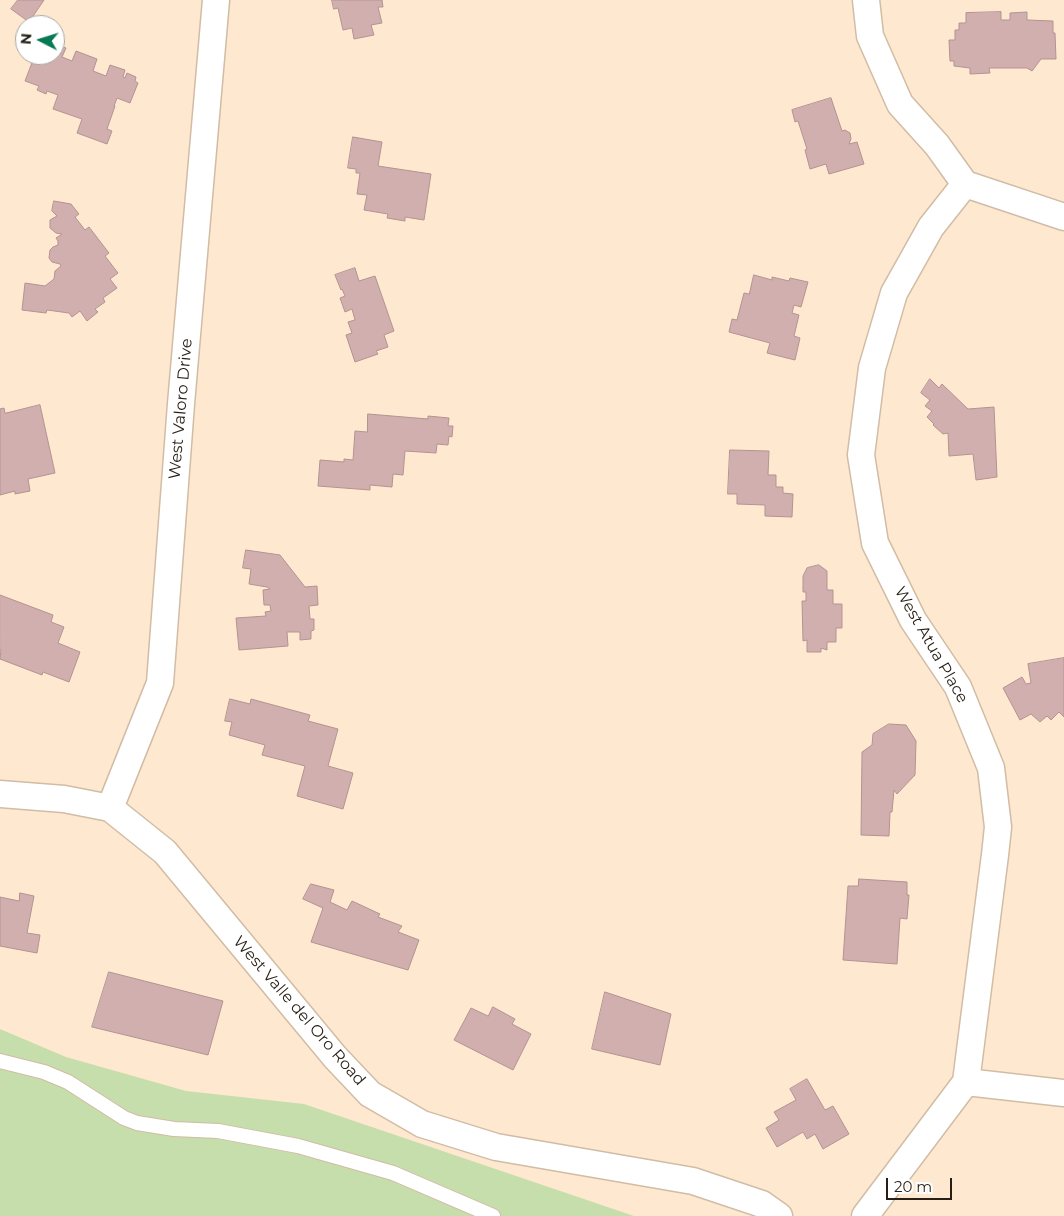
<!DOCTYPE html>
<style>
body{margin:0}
#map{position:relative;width:1064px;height:1216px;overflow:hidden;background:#fee8d0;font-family:Montserrat,sans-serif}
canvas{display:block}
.north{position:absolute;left:15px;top:15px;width:50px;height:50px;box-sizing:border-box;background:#fff;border:1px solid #a9a5a2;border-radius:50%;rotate:275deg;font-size:14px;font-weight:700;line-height:20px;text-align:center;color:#271f16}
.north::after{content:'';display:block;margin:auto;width:18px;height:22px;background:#077954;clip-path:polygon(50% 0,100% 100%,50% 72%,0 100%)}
.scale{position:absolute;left:886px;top:1178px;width:66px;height:22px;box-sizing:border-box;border:2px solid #271f16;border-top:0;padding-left:6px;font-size:15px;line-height:18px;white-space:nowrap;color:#271f16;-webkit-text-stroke:4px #fff;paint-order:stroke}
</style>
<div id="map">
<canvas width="1064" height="1216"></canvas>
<div class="north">N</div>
<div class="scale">20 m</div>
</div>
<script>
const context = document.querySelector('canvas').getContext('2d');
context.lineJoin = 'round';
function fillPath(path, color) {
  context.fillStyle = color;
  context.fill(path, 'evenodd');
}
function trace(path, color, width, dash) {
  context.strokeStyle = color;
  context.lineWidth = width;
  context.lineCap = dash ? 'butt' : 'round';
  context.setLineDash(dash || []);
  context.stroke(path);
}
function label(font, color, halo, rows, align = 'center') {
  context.font = font + ' Montserrat,sans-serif';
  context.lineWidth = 5;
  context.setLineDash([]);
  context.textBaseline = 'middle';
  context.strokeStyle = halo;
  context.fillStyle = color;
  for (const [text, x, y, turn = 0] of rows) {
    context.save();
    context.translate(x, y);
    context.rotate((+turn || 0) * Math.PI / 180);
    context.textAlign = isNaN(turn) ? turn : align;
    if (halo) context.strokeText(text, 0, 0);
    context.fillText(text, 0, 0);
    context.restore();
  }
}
fillPath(new Path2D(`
 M0,1029l66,28 120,34 118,13 330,112h-634z`), '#c6deab');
const building = new Path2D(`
 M18,0h26l-15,22 -18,-13z
 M332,0h50l1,7h-5l4,16 -11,2 3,10 -20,4 -2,-11 -9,2 -5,-22 -4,1z
 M1001,12v8h9v-7l17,-1v8l26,1v12h2l1,26h-15l-9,12 -5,-3h-38l1,5 -20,1v-6l-16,-2v-5h-4l-1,-21h6v-10h4v-7h7v-10z
 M55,44l11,4 -4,9 10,4 4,-10 21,8 -4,12 13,5 4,-11 15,5 -2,7 2,1 2,-5 9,4 -1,4 3,2 -8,20 -13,-5 -3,8h1l-8,23 5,2 -5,13 -30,-11 5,-14 -29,-10 5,-14 -11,-4 -1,3 -9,-4 2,-4 -14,-5 10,-26h20z
 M831,98l11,33 3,-1 5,3 1,6 -2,5 8,-2 7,22 -35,10 -3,-10 -16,5 -5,-19 2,-1 -9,-28 -3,1 -3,-12z
 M353,137l29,5 -4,24 53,8 -7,46 -19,-3v4l-18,-3 1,-4 -24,-4 3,-15 -10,-1 3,-21h-4v-4l-8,-1z
 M54,201l17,3 8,10 -4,3 10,13 4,-3 20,26 -4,3 13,17 -8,6 7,9 -14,10 2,4 -10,7 3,3 -11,9 -7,-10 -8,6 -3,-4 -22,-3 -1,3 -24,-3 3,-27 20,3 9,-7 1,-8 6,-5 -1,-2 -8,-2 -3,-4 1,-8 3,-3 5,-2v-4l-2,-3 6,-4 -6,-1 -6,-5v-8l7,-4 -5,-5z
 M355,268l4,13 16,-5 19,55 -10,4 4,12 -12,4 2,3 -23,8 -9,-27 6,-2 -4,-11 7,-2 -3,-11 -7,3 -5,-14 5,-2 -3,-7 -1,1 -6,-15z
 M754,275l18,5v-3l17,4 1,-3 18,4 -7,25 -7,-2 -2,8 7,2 -5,21 6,2 -5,22 -28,-7 3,-10 -41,-11 3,-13 5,1 7,-27 5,1z
 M930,379l9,9 3,-4 26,25 26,-2 3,70 -21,3 -3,-26 -24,2 -1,-23 -5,1 -10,-9 1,-1 -7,-7 5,-6 -7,-5 5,-6 -9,-7z
 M40,405l15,68 -27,6 2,12 -15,3v-3l-15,4v-86l4,-1 1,5z
 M368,414l60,5v-3l21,2 -1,8h5l-1,11 -3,-1 -1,9 -11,-1 -1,9 -31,-2 -2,24 -10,-1 -1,13 -22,-2v5l-52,-4 2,-26 24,2v-3l9,1 2,-29 12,1z
 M730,450l39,1 -1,24h8v12h7v6l10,1 -1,23 -27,-1v-11l-28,-1v-10h-9z
 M246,550l34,5 25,32 12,-1 1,19 -9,1 1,13h4v11l-3,1v8l-11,1v-8h-13l1,14 -49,4 -3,-32 30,-2 -1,-4 6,-1 -1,-6h-6l-1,-15 7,-1 -3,-2 -18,-3 2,-15 -8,-1z
 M819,565l8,6v19h6v14h9v24h-6v14h-9v8l-6,-2v4h-14v-12l-4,1 -1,-40h4v-9h-3v-16l4,-8z
 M0,595l53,20 -2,7 13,5 -6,16 22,9 -11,30 -26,-10 -1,3 -42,-16 1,-9h-1z
 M1064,658v59l-5,-5 -8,8 -4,-4 -7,6 -9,-8 -11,6 -17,-32 19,-11 4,7 5,-1 -3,-19z
 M230,699l20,5 1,-5 59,16 -2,6 30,8 -10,37 25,7 -10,36 -46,-13 8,-30 -43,-11 3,-10 -36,-10 3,-13 -7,-1z
 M889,724l17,1 10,16 -1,34 -18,19 -3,-4 -2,22h-2l-1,24 -28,-1 1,-83 10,-7 1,-11z
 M859,879l48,3v13h2l-2,24 -7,-1 -3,46 -54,-4 5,-74h10z
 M311,884l23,6 -4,12 17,8 5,-9 28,13 -2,3 24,9 -4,6 21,8 -11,30 -97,-28 12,-34 -20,-9z
 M20,893l14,3 -7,37 13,2 -3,18 -37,-7v-49l19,4z
 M109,972l114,29 -15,54 -116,-28z
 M605,992l66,22 -11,51 -68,-16z
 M493,1007l22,12 -3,5 19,10 -18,36 -59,-30 17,-32 17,8z
 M807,1079l18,31 8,-4 16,28 -26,15 -8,-15 -8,5 -4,-7 -26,15 -11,-19 13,-8 -5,-8 22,-12 -6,-11z`);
fillPath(building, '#d1afae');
trace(building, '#b39391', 1);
const lane = new Path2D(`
 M0,1061l44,11 24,10 56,36 13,5 37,6 44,2 80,15 95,27 100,43`);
const street = new Path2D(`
 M866,0l4,36 30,68 37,41 28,39 99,33
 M0,794l64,5 46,9 55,44 170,205 35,37 52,30 74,23 197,34 69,23 17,12
 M110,808l50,-125 21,-279 35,-404
 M966,1082l98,11
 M865,1216l101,-134 29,-227 3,-28 -7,-59 -33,-81 -45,-67 -38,-77 -14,-88 11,-87 22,-75 37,-66 34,-43`);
trace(lane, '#d1bca5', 16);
trace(street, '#d1bca5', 29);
trace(lane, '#fff', 14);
trace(street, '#fff', 26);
label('16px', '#271f16', '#fff', [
 ["West Valoro Drive",181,409,-85],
 ["West Atua Place",931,645,60],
 ["West Valle del Oro Road",299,1011,49]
]);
</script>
